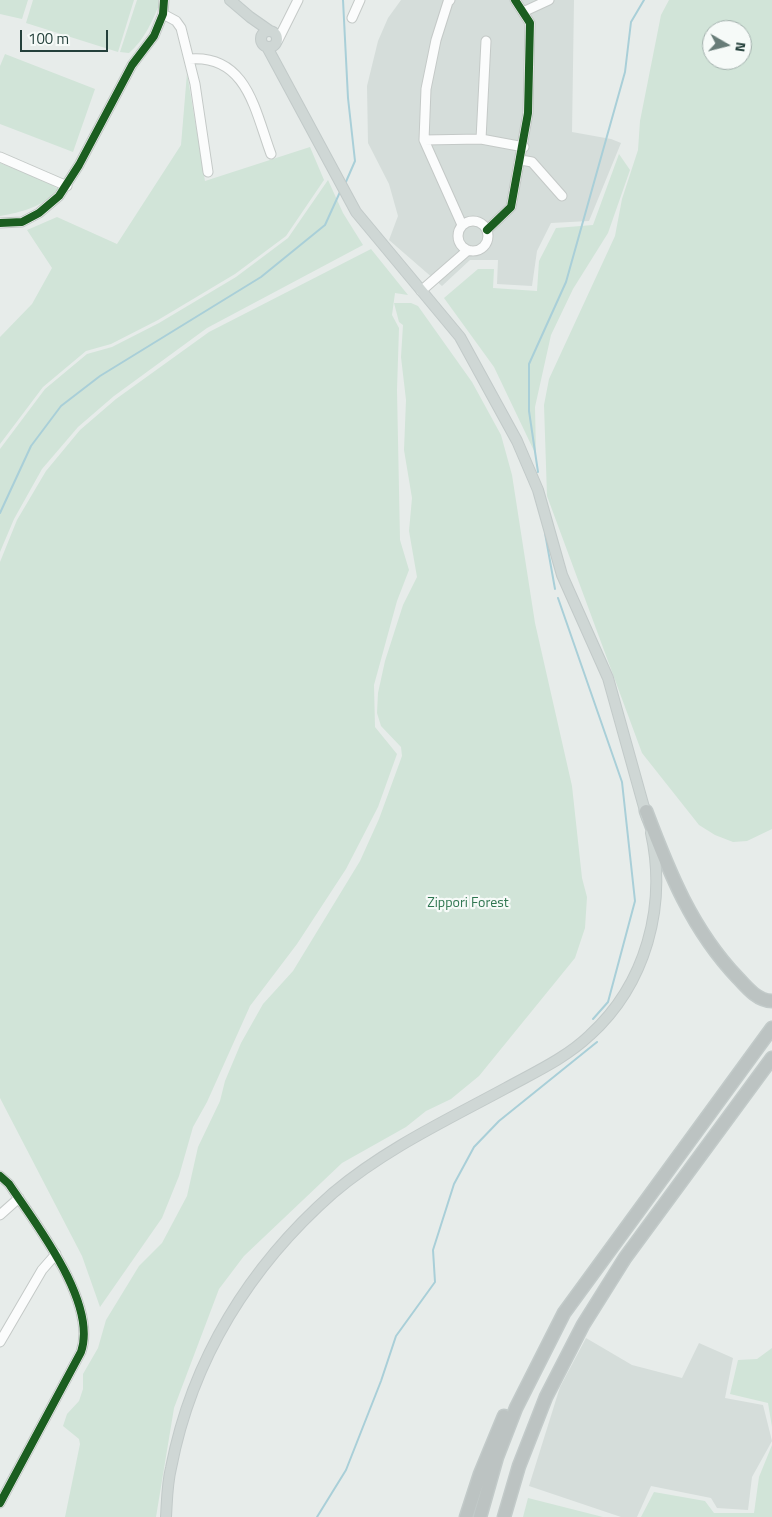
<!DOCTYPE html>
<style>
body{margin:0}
#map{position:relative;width:772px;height:1517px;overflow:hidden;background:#e7ecea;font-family:"Titillium Web",sans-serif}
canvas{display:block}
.north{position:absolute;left:702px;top:20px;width:50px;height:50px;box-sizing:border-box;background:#f6faf8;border:1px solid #a2b0ac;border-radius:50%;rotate:98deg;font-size:14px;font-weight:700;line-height:20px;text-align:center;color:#24403b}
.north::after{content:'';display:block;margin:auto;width:18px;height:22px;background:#687c78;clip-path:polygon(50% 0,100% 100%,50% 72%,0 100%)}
.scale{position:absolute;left:20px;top:30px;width:88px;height:22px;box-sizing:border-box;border:2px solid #24403b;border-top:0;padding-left:6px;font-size:15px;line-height:18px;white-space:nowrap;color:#24403b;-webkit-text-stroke:4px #f6faf8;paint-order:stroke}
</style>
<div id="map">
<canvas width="772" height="1517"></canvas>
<div class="north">N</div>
<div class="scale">100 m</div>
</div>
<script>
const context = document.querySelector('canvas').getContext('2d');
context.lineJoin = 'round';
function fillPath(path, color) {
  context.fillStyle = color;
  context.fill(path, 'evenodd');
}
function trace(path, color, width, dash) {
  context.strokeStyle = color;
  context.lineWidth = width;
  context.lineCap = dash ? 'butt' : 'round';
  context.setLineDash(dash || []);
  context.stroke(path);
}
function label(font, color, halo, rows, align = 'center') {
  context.font = font + ' "Titillium Web",sans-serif';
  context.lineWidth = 4.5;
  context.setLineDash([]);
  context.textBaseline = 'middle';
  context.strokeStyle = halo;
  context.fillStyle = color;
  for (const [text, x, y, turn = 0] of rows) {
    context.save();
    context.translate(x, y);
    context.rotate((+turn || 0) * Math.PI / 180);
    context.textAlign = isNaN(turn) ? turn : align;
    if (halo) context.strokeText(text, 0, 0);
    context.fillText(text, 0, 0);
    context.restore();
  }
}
fillPath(new Path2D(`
 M401,0h173l-2,132 39,7 10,4 -32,78 -38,2 -14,28 -5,35 -35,-2 1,-24h-28l-28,26 -53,-46 9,-24 -9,-32 -21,-41 -1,-57 11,-45 10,-23z
 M586,1338l46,27 50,13 17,-35 34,15 -8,40 38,7 9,36 -20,36 -4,33 -31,-2 -6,-10 -60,-12 -14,31h-16l-92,-31 31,-99z`), '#d5ddda');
fillPath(new Path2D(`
 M0,0h28l-6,19 -22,-5z
 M33,0h101l-16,52 -92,-29z
 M137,0h24c-8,20 -16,39 -32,53l-9,-1z
 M669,0h103v829l-25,12 -14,1 -18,-7 -16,-10 -57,-72 -95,-257 -3,-91 5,-26 66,-143 7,-37 16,-49 2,-29 21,-106zM712,30h30v30h-30z
 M5,54l90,35 -22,63 -73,-28v-58z
 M187,73l18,108 105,-34 14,33 -38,56 -51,38 -77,46 -47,24 -25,7 -43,36 -43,57v-107l32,-33 20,-36 -25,-38 30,-13 60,27 64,-99z
 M619,154l11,16 -22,63 -35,56 -22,46 -16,72 1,48 -42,-88 -50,-69 34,-29h16l-1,19 44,3 2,-30 17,-33 37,-3z
 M0,163l49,20 9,6c-15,18 -36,23 -58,27z
 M328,180l15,33 20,32 -156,83 -93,68 -36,31 -36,42 -28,50 -14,33v-103l45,-60 42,-35 25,-7 47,-24 77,-46 52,-39z
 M371,249l37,46 -13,-2 -3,22 7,13 -2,62 3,150 9,30 -12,31 -23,84 1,42 22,27 -19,53 -32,62 -49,75 -47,62 -43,96 -14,25 -14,49 -17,42 -62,89 -18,-51 -82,-158v-536l17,-42 29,-49 34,-41 36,-31 93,-67z
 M394,303h17l7,3 54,76 29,53 11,40 23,148 37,163 10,92 5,19 -2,31 -10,30 -96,118 -28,23 -25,12 -20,16 -64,36 -98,93 -25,33 -45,119 -18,109h-91l15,-73 -1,-5 -16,-13 4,-12 12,-13 4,-12v-15l15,-26 8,-28 33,-54 23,-23 25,-47 11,-49 22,-46 5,-20 16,-38 22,-39 30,-33 67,-110 19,-42 23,-63 -1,-9 -20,-21 -4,-13 1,-20 7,-32 18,-56 14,-28 -8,-46 3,-33 -8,-48 2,-50 -5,-43 2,-32 -4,-3z
 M772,1348v79l-4,-24 -38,-9 8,-34 19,-1z
 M772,1445v72h-131l13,-25 51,9 9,12h40l5,-36z
 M528,1498l75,19h-80z`), '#d1e4d8');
trace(new Path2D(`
 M343,0l5,98 7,63 -10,23
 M538,472l-9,-61v-47l37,-82 59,-210 6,-50 13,-22
 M0,513l31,-67 30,-40 39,-30 161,-99 64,-52 15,-33
 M545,533l10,56
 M558,598l64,184 13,119 -27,101 -15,17
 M317,1517l29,-47 35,-89 15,-45 39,-54 -2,-32 21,-66 20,-37 25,-26 98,-79`), '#a9cfd8', 2);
const minor = new Path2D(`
 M450,0l-2,2 -12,38 -10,49 -2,51 57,-1 43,8
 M523,12l26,-12
 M163,14l13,7 5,7 14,56 13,88
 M352,18l8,-18
 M278,40l20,-40
 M189,59c58,-5 66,52 82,95
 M481,139l5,-98
 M424,140l38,85
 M0,157l67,29
 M521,160l11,2 30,34
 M458 236a15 15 0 1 1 30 0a15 15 0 1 1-30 0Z
 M0,223l22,-1 17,-9 20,-17 20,-31 53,-100 22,-29 9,-22 1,-14
 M487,230l24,-23 17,-94 2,-90 -15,-23
 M421,291l47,-41
 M0,1176l9,8c26,39 89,119 72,168l-81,151
 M0,1215l19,-17
 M0,1342l42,-72 14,-16`);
const major = new Path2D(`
 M230,0l20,17 20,14
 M261 39a8 8 0 1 1 16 0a8 8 0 1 1-16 0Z
 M267,47l89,165 104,125 57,104 21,49 24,85 46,103 39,140
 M166,1517c1,-16 1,-33 5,-49 21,-109 79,-202 162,-275 52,-44 114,-73 173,-105 29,-16 60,-30 84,-53 56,-51 77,-129 61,-202`);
const highway = new Path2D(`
 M646,811c23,61 46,119 92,167 9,10 20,23 34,23
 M466,1517l14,-43 24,-58
 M480,1517l17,-60 19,-49 48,-95 208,-285
 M504,1517l15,-51 27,-69 37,-72 42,-67 147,-200`);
trace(minor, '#c4c9c7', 11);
trace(major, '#c2cac9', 12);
trace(highway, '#c2cac9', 15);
trace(minor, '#fbfcfc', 9);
trace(major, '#cfd7d5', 10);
trace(highway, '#bcc3c2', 12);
trace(new Path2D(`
 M0,223l22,-1 17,-9 20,-17 20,-31 53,-100 22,-29 9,-22 1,-14
 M487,230l24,-23 17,-94 2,-90 -15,-23
 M0,1176l9,8c26,39 89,119 72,168l-81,151`), '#1b5e20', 8);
label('14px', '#2f7650', '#f6faf8', [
 ["Zippori Forest",468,904]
]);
</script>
